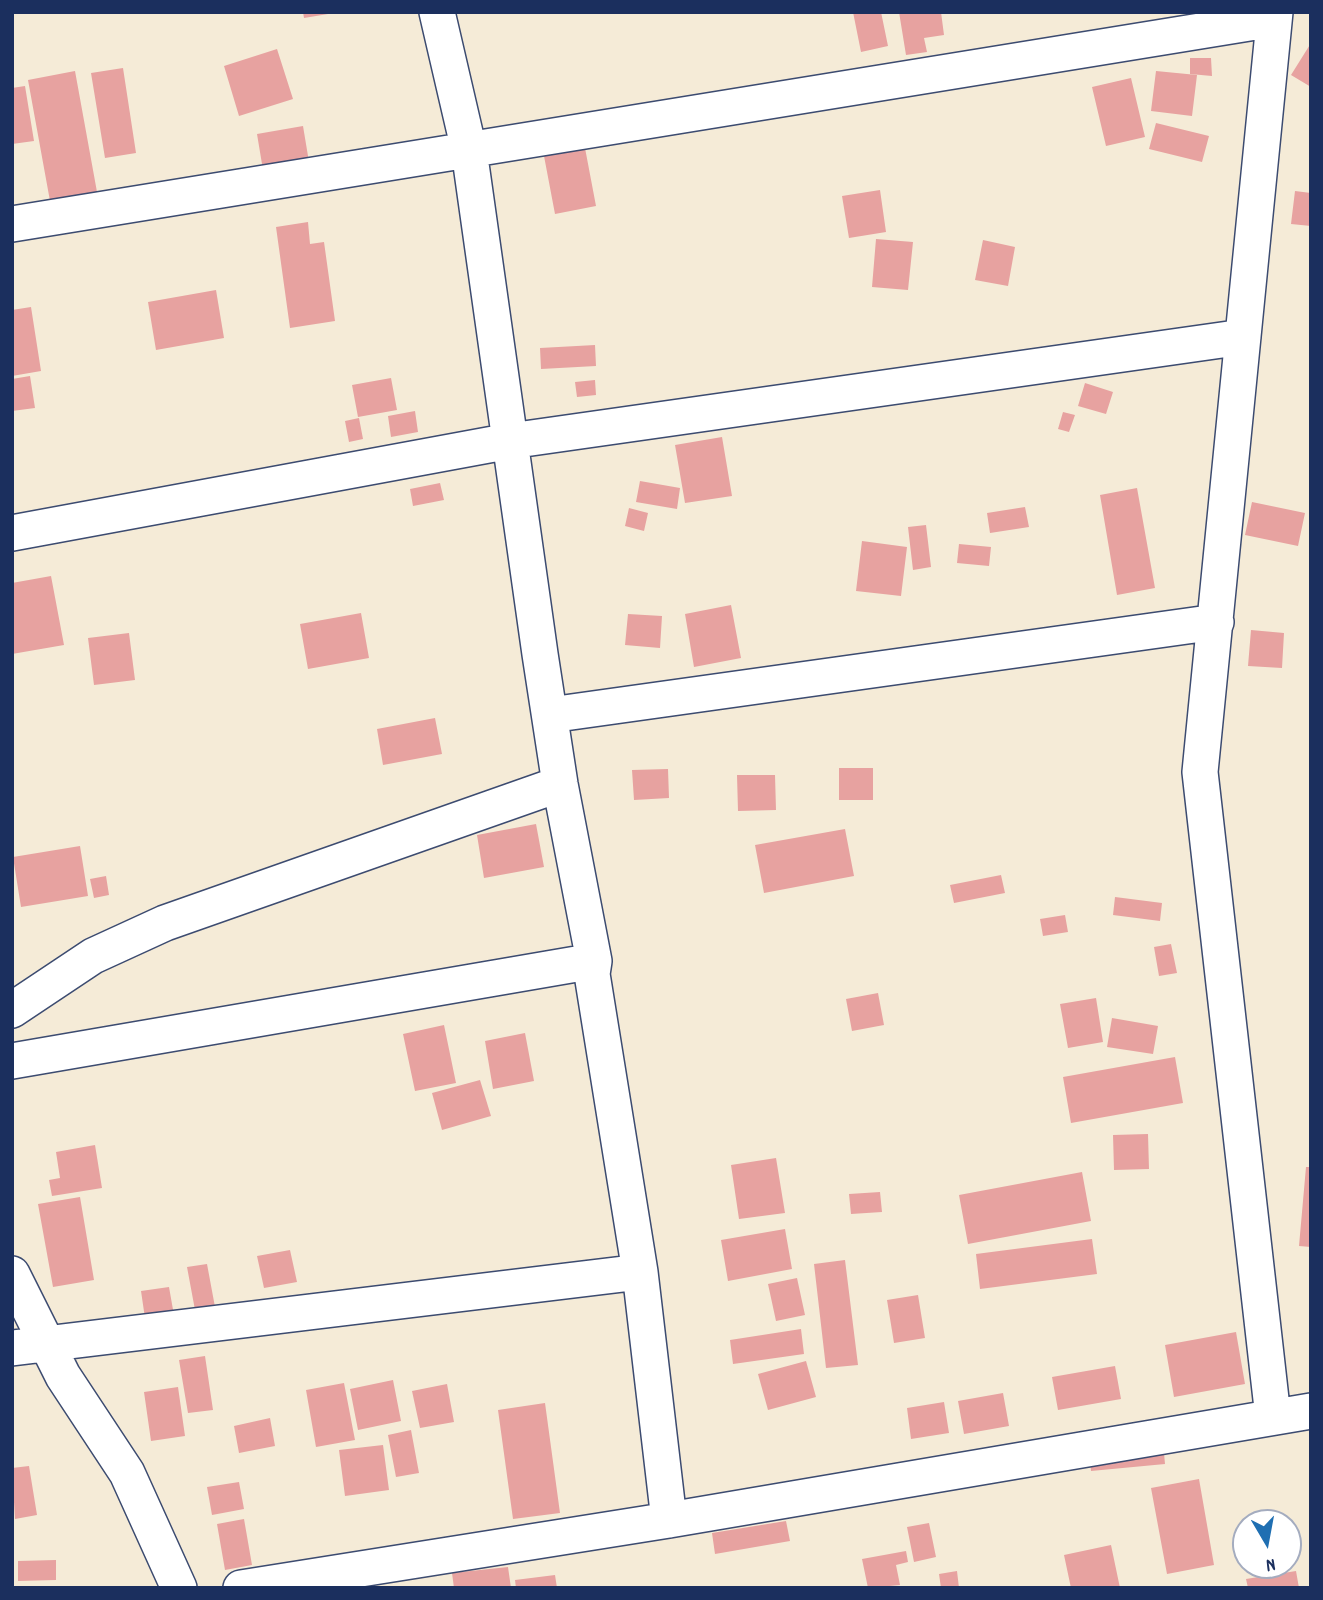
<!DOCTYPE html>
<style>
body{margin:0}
#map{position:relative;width:1323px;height:1600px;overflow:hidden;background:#f5ebd7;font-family:Dekko,sans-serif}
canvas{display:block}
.frame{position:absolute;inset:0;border:14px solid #1b2f5e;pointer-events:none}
.north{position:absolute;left:1232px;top:1509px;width:70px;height:70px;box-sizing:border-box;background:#fff;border:2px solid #a4acbf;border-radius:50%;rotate:170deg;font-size:19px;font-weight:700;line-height:28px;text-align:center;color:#1b2f5e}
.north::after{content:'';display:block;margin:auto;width:24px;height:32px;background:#1f6fb2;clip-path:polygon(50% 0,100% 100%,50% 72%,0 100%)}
</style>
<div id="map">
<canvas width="1323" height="1600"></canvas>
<div class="frame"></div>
<div class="north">N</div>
</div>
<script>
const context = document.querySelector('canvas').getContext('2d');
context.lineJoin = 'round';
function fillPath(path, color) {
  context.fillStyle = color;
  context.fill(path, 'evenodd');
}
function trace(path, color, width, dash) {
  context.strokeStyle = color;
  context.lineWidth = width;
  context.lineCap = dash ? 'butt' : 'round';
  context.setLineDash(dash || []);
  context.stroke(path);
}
fillPath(new Path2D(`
 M303,12h25v2l-24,4z
 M853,12h28l7,34 -27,6z
 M899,12h42l3,23 -20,3 3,14 -21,3z
 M1311,43v44l-20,-12z
 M277,49l16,50 -54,17 -15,-50z
 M1190,58h21l1,18 -22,-2z
 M123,68l13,85 -31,5 -14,-85z
 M75,71l22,121 -47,9 -22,-121z
 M1156,71l41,4 -5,41 -41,-5z
 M1131,78l14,59 -39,9 -14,-59z
 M25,86l9,55 -22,3v-56z
 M1156,123l53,13 -7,26 -53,-13z
 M303,126l7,42 -46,8 -7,-42z
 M585,148l11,58 -41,8 -11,-58z
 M880,190l6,42 -37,6 -7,-42z
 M1295,191l16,2v33l-20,-2z
 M308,222l2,22 14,-2 11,79 -45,7 -14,-101z
 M876,239l37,3 -5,48 -36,-3z
 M983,240l32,7 -7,39 -33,-6z
 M216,290l8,48 -68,12 -8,-48z
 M31,307l10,64 -29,5v-66z
 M595,345l1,21 -55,3 -1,-21z
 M30,376l5,32 -23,3v-32z
 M391,378l6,32 -39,7 -6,-32z
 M595,380l1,15 -19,2 -2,-15z
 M1085,383l28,9 -7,22 -28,-8z
 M415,411l3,21 -27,5 -3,-21z
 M1063,412l12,3 -6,17 -11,-3z
 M359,418l4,21 -14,3 -4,-21z
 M722,437l10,59 -47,7 -10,-58z
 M640,481l40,7 -3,21 -41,-7z
 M440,483l4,17 -31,6 -3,-17z
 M1137,488l18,100 -38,7 -17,-100z
 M1252,502l53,11 -7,33 -53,-11z
 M1025,507l4,20 -39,6 -3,-20z
 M629,508l19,5 -4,18 -19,-5z
 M926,525l5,42 -18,3 -5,-43z
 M862,541l45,6 -6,49 -45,-5z
 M959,544l32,3 -2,19 -32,-3z
 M51,576l13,69 -52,9v-71z
 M731,605l10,53 -47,9 -9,-53z
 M361,613l8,45 -61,11 -8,-45z
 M628,614l34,2 -2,32 -35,-3z
 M1251,630l33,3 -2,35 -34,-2z
 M129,633l6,47 -41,5 -6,-47z
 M435,718l7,36 -59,11 -6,-36z
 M839,768h34v32h-34z
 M668,769l1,29 -35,2 -2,-30z
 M737,775h38l1,35 -38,1z
 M536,824l8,43 -60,11 -7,-43z
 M845,829l9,47 -90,17 -9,-48z
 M80,846l8,50 -67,11 -8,-50z
 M1001,875l4,18 -51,10 -4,-18z
 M106,876l3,19 -15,3 -4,-19z
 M1115,897l47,6 -2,18 -47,-6z
 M1065,915l3,17 -25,4 -3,-17z
 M1171,944l6,29 -18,3 -5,-29z
 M878,993l6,32 -32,6 -6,-32z
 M1096,998l7,44 -35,6 -8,-44z
 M1112,1018l46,8 -5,28 -46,-7z
 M444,1025l12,58 -41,8 -12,-57z
 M525,1033l9,48 -41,8 -8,-48z
 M1175,1057l8,46 -112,20 -8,-46z
 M480,1080l11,36 -49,14 -10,-37z
 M1148,1134l1,35 -35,1 -1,-35z
 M95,1145l7,43 -50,8 -3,-16 11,-2 -4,-26z
 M776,1158l9,55 -46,6 -8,-54z
 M1306,1167h5v80l-12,-1z
 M1082,1172l9,49 -123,23 -9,-49z
 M880,1192l2,20 -31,2 -2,-20z
 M80,1197l14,83 -41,7 -15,-83z
 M785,1229l7,40 -64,12 -7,-41z
 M1092,1239l5,35 -117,15 -4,-35z
 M290,1250l7,32 -33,6 -7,-32z
 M845,1260l13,105 -32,3 -12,-104z
 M207,1264l8,43 -20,3 -8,-43z
 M797,1278l8,37 -29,6 -8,-37z
 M169,1287l6,34 -29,4 -5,-34z
 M918,1295l7,43 -31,5 -7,-43z
 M801,1329l3,25 -71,10 -3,-24z
 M1236,1332l9,52 -71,13 -9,-52z
 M205,1356l8,54 -25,3 -9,-53z
 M806,1361l10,36 -48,13 -10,-36z
 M1115,1366l6,33 -63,11 -6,-33z
 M393,1380l8,41 -43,9 -8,-41z
 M344,1383l11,57 -39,7 -10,-57z
 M447,1384l7,38 -34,6 -8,-37z
 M178,1387l7,49 -34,5 -7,-49z
 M1003,1393l6,33 -45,8 -6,-33z
 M944,1402l5,31 -38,6 -4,-31z
 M545,1403l15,110 -47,6 -15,-109z
 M270,1418l5,28 -36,7 -5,-27z
 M411,1430l8,43 -23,4 -8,-42z
 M1163,1442l2,22 -74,7 -2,-22z
 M383,1445l6,45 -44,6 -6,-46z
 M29,1466l8,49 -22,4 -3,-51z
 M1199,1479l15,86 -47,9 -16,-86z
 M239,1482l5,27 -32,6 -5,-28z
 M244,1519l8,46 -27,5 -8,-46z
 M786,1521l4,20 -75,13 -3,-21z
 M929,1523l7,34 -22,5 -7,-35z
 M1111,1545l9,43h-49l-7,-33z
 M906,1551l2,11 -12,3 4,20 -32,3 -6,-29z
 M56,1560v20l-38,1v-20z
 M508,1567l3,21h-57l-2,-15z
 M957,1571l2,17h-18l-2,-14z
 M1296,1571l3,17h-51l-2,-9z
 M555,1575l2,13h-41l-1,-8z`), '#e7a2a0');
const minor = new Path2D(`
 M437,12l32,138 71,504 20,130 34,177 -2,13 48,298 29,248
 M12,224l1262,-205
 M12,533l498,-92 733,-104
 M550,715l666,-93
 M12,1010l81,-54 72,-33 395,-139
 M12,1061l582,-100
 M12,1274l51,102 64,97 52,115
 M12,1348l628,-76
 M1273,1417l-73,-645 75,-760
 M241,1588l428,-68 642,-109`);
trace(minor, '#3c4b70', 38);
trace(minor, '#fff', 35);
</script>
